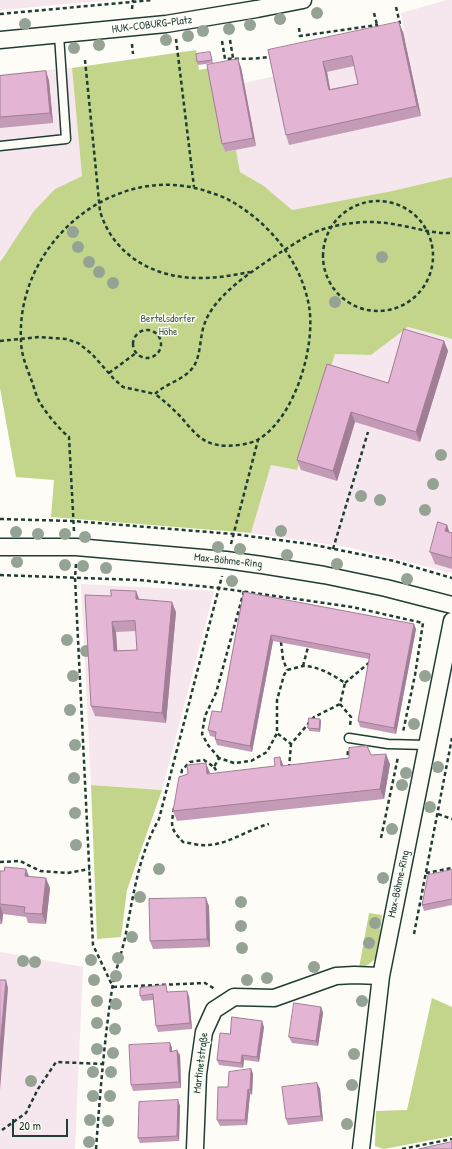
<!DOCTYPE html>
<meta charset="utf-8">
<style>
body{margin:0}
#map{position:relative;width:452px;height:1149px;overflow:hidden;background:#fdfcf7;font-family:"Patrick Hand",sans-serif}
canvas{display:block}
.scale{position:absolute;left:12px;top:1119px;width:56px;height:18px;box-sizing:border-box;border:2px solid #1f3d34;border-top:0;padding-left:5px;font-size:12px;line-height:14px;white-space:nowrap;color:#1f3d34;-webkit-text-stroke:3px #fdfcf7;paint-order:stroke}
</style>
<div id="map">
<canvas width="452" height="1149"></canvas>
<div class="scale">20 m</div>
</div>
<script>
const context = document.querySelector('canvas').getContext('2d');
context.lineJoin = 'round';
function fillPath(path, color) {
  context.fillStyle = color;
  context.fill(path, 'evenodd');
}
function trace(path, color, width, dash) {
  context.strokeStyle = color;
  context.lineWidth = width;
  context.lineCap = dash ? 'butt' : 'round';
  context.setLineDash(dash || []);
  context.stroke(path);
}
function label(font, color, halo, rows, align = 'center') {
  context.font = font + ' "Patrick Hand",sans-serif';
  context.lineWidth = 3;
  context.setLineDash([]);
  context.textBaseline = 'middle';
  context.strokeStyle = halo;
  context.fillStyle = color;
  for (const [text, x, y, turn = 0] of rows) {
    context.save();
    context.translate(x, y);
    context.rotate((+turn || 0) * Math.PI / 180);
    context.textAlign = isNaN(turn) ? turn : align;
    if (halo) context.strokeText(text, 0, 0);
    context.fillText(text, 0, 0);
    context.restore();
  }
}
fillPath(new Path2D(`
 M0,0h109l-109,10z
 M447,0h5v177l-60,14 -100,19 -28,-24 -24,-14 -4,-22 20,-4 -12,-63 31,-7 -4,-16 133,-29 -3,-18z
 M72,68l10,108 -27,13 -53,68 -2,5v-188z
 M408,327l44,12v234l-104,-26 -97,-14 20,-68 26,5 38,-116 36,1z
 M81,584l133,7 -52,199 -71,-5z
 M0,952l83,15 -8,182h-75z`), '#f6e6ed');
fillPath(new Path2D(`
 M196,50l3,20 11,-2 15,84 11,-2 4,22 24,14 28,24 100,-19 60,-14v162l-44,-12 -37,28 -36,-1 -38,116 -26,-5 -20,68 -200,-16 3,-37 -38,-3 -16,-89v-126l34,-51 21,-22 27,-13 -10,-108z
 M91,785l71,5 -35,100 -6,47 -24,2z
 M369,913l13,2 -5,42 -9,8 -9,3z
 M432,998l20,9v129l-68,13 -9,-3 1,-35 31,-1z`), '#c3d58a');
const lane = new Path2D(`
 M0,146l66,-7 -7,-104
 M349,738l39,6 38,1`);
const street = new Path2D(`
 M0,40l166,-16 91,-15 46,-9
 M0,547h76l150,13 36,5 62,10 62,13 66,17
 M195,1149l3,-75 6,-42 10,-22 20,-13 40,1 62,-22 18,-1 27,1
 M361,1149l20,-173 71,-355`);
trace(lane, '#1f3d34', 11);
trace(street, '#1f3d34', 19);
trace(new Path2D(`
 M396,7l4,17
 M132,9l1,-9
 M374,13l3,12
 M0,14l153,-14
 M299,28l1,8 77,-11 1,4
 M176,39l18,148
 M230,40l3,18
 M222,41l3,18c16,-1 32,1 47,-3
 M132,44l1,10
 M85,60l15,151c13,45 56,68 101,67 17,0 33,-3 49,-6
 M323 256a55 55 0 1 1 110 0a55 55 0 1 1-110 0Z
 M133 344a14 14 0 1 1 28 0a14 14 0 1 1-28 0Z
 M0,341l39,-4 27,2 12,4 14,11 22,25 9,8 32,7c11,-11 30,-14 39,-28 8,-14 5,-31 12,-46 12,-28 51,-52 75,-68 12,-7 24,-16 37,-21 11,-4 24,-7 35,-8 15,-2 31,-1 45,2 19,3 35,9 54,8
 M109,373l27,-20
 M0,519l73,2 160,13 76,10 85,17 58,17
 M74,531l-5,-94c-11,-9 -21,-22 -29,-34 -4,-7 -6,-16 -9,-24 -5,-13 -10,-25 -10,-39 -5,-96 92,-179 185,-149 8,3 16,5 23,9 40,22 72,61 80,106 7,40 -14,111 -50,133 -10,6 -30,8 -41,6 -20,-3 -28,-19 -41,-32 -7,-7 -14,-13 -22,-19
 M231,544l27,-104
 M333,549l35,-117
 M76,564l-1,14 18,367 20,42
 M0,575l139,5 80,8 133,19 71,16 -8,52 -12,57
 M281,642l2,17 4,11
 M303,666l5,-19
 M345,683l26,-22
 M340,704l11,13 -1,9
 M219,758l-11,-13 -6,-11 3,-18 11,-23 28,-102
 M347,762l1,-11
 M214,767l5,8
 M289,768l2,-24
 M180,780l2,-10 8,-8 14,-2 10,7 5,-9 15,5 17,-2 16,-9 10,-19v-33l7,-25 3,-5c5,-1 11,-3 16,-4 15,0 30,9 42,17l-5,21 -26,13 -23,27 -14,-11
 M174,808c-3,19 -4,20 9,34 8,1 17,4 25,3 21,-1 41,-16 61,-21
 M438,814l14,5
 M381,838l17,-81
 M0,862l20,-1 20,10 27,2 23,-4
 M426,873l26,-5
 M414,934l38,-196
 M113,987l92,-4 10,6
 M2,1130l24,-17 12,-24 18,-27 47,2
 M96,1149c4,-54 8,-107 16,-160 3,-17 9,-34 13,-51 8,-40 13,-82 34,-119l63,-243
 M402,1149l50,-10`), '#1f3d34', 2.5, [4, 3]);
trace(lane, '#fdfcf7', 8);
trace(street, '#fdfcf7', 16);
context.fillStyle = '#95a395';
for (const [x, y] of [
 [317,13],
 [280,19],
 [25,24],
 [250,25],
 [229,29],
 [203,31],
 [188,36],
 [166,40],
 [99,45],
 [74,48],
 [73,232],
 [78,247],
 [382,257],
 [89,262],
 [99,272],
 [113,283],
 [335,302],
 [441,455],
 [433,484],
 [361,496],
 [380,500],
 [425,510],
 [281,531],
 [16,532],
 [38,534],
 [65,534],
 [85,537],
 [218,547],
 [240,549],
 [287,555],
 [17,562],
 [337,564],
 [65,565],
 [83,566],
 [106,568],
 [407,579],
 [232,581],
 [67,640],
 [86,651],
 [73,676],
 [425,676],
 [70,710],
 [414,724],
 [75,745],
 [438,767],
 [406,773],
 [74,778],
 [402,785],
 [430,807],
 [75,813],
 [392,829],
 [76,845],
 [159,869],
 [383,878],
 [140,897],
 [241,902],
 [375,923],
 [241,926],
 [132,937],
 [369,943],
 [242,948],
 [118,958],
 [91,960],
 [23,961],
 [35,962],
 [314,967],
 [116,976],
 [267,978],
 [94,980],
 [247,980],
 [97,1001],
 [362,1001],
 [116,1004],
 [97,1023],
 [115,1029],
 [97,1049],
 [113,1053],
 [354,1054],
 [93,1072],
 [111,1072],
 [31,1081],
 [352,1085],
 [93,1096],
 [110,1096],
 [90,1120],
 [108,1121],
 [347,1124],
 [89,1142]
]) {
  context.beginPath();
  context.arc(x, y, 6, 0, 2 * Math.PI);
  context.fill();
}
fillPath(new Path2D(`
 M403,32l18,84 -132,29 -3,-10 -18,-85zM354,66l4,18 -28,5 -3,-17z
 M210,52l3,11 -15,2 -1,-3z
 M241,67l15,79 -31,6 -3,-8z
 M46,71l3,10 4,42 -53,5v-52z
 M444,341l4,10 -28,91 -65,-20 -18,59 -36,-11 -4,-10 30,-96 61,19z
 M447,525l2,7 3,1v36l-17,-5 -5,-12z
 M244,592l172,37 -20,105 -36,-7 -2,-6 11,-62 -96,-18 -21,111 -35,-7 -2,-6v-2l-5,-1 -2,-6 13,-18z
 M85,595l54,4 37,13 -10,111 -71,-7 -4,-10zM136,631l1,19 -20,1 -1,-19z
 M320,719l1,2 -1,11 -11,-1 -1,-3z
 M371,755l19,9 -6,35 -207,22 -4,-10 102,-45 5,-9 3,9z
 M26,869l2,7 22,12 -4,36 -18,-1 -2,-6 -23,-3 -1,10h-2v-53h4z
 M452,870v35l-28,6 -2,-6z
 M209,906l1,41 -57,2 -3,-8z
 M168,991v1l21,4 3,33 -34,3 -2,-6 -3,-26 -11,1 -2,-5z
 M321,1007l2,6 -5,33 -26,-3 -3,-6z
 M264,1027l-5,35 -15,-2 -1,8 -24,-3 -2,-5 13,-26z
 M170,1043l2,5v4l8,3 1,33 -48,3 -2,-6z
 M251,1069l2,5 -1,21 -2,-1 -3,31 -27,1 -3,-6 11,-33z
 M317,1083l3,6 3,32 -35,4 -2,-6z
 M178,1100l2,6 -1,35 -39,2 -2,-5z`), '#c49bb7');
fillPath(new Path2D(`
 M399,22l4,10 18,84 -4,-10z
 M238,59l3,8 15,79 -3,-8z
 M323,62l4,10 5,28 -3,-10z
 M46,71l3,10 4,42 -3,-10z
 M444,341l4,10 -28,91 -4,-10z
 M351,412l4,10 -18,59 -4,-10z
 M447,525l4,12 -6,-6z
 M136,591l4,10 -4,-2z
 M172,602l4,10 -10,111 -4,-10z
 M112,622l4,10 2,29 -4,-10z
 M414,624l2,5 -20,105 -2,-6z
 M271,635l2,6 -21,111 -2,-6z
 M320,719l1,2 -1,11 -1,-3z
 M386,754l4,10 -6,35 -4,-10z
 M280,757l4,10 -3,-1z
 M206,763l4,10 -3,1z
 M26,869l4,10 -5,-3z
 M46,878l4,10 -4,36 -4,-10z
 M206,898l3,8 1,41 -3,-8z
 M0,905l3,9 -1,10 -2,-6z
 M6,980l2,8 -8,102v-43z
 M187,991l2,5 3,33 -2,-6z
 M321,1007l2,6 -5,33 -2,-5z
 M262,1021l2,6 -5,35 -2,-5z
 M170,1043l2,5v10l-2,-6z
 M177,1050l3,5 1,33 -2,-6z
 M242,1055l2,5 -1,8 -2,-5z
 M251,1069l2,5 -1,21 -2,-5z
 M317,1083l3,6 3,32 -2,-5z
 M248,1089l2,5 -3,31 -2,-5z
 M178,1100l2,6 -1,35 -2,-5z`), '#a07e95');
const building = new Path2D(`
 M399,22l18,84 -131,29 -18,-85zM352,56l6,28 -29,6 -6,-28z
 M210,52l2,8 -15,2 -1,-8z
 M238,59l15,79 -31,6 -15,-79z
 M46,71l4,42 -50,4v-41z
 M404,329l40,12 -28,91 -65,-20 -18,59 -36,-11 30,-96 61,19z
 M438,522l9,3 -2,6 7,2v25l-22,-6z
 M111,590l25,1v8l36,3 -10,111 -71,-7 -6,-111 26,1zM135,621l2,29 -23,1 -2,-29z
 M244,592l170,32 -20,104 -36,-7 12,-67 -99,-19 -21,111 -35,-7 1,-7 -8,-2 4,-19 9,1z
 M309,718l11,1 -1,10 -11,-1z
 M367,746l4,9 15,-1 -6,35 -207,22 6,-34 9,-3 -1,-9 19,-2 1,11 68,-8 -1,-8 6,-1 1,9 68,-8v-10z
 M5,867l21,2 -1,7 21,2 -4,36 -18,-1 1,-6 -25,-3v-33h4z
 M452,870v29l-30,6 6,-30z
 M206,898l1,41 -57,2 -1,-42z
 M0,980h6l-6,67z
 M166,985l1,7 20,-1 3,32 -34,3 -3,-32 -13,2v-8z
 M294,1003l27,4 -5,34 -27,-4z
 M232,1017l30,4 -5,36 -15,-2 -1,8 -24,-3 3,-27 10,1z
 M170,1043v9l7,-2 2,32 -48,3 -2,-40z
 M251,1069l-1,21 -2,-1 -3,31h-28l1,-33h10l1,-15z
 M317,1083l4,33 -35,3 -4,-32z
 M178,1100l-1,36 -39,2 1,-36z
 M452,1142v7h-33z`);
fillPath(building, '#e4b4d5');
trace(building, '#a07e95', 1);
label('11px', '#1f3d34', '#fdfcf7', [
 ["HUK-COBURG-Platz",152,25,-7],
 ["Max-Böhme-Ring",228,561,6],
 ["Max-Böhme-Ring",399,884,-78],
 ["Martinetstraße",201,1063,-83]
]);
label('11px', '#405b45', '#fdfcf7', [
 ["Bertelsdorfer",168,319],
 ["Höhe",168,332]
]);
</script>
